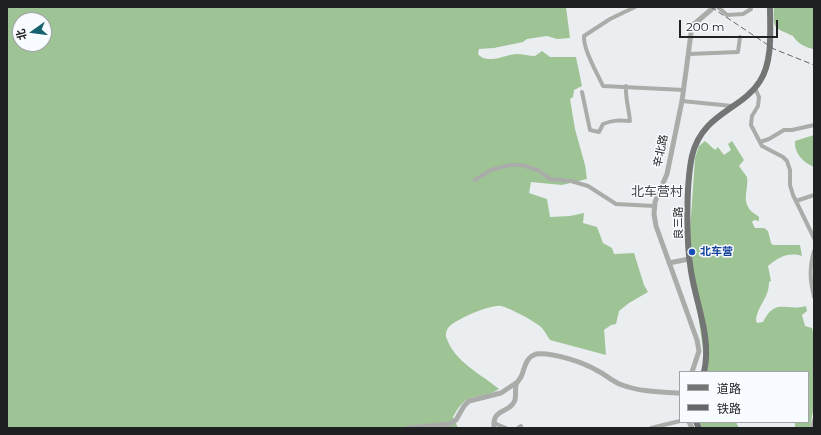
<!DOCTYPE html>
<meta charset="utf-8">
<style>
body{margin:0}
#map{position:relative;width:821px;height:435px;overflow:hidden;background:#ebeef1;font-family:Montserrat,"Noto Sans SC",sans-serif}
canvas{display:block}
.frame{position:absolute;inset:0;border:8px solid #1f2021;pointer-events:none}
.legend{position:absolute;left:679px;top:371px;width:130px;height:52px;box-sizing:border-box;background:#f8fbff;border:1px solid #a1a3a6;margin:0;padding:5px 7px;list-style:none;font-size:12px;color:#1f2021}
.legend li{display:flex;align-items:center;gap:8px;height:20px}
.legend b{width:20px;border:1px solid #a1a3a6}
.north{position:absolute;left:12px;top:12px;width:40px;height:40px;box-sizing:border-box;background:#f8fbff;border:1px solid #a1a3a6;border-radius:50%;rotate:256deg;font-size:11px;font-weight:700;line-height:16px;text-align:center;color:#1f2021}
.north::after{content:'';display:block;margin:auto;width:14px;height:18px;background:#18626f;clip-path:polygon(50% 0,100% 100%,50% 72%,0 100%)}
.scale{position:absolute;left:679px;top:20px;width:99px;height:18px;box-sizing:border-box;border:2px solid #1f2021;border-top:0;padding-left:5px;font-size:12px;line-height:14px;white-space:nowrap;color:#1f2021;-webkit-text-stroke:3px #f8fbff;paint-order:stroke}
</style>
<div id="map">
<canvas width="821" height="435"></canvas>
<div class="frame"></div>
<ul class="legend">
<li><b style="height:5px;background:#727573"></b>道路</li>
<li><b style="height:5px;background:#656668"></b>铁路</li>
</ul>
<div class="north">北</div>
<div class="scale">200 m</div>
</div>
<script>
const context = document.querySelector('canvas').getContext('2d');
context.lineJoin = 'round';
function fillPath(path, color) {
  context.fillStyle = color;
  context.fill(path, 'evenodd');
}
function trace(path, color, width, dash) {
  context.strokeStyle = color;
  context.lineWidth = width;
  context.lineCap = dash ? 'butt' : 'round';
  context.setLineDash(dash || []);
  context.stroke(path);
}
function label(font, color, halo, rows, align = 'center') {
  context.font = font + ' Montserrat,"Noto Sans SC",sans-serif';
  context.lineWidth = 3;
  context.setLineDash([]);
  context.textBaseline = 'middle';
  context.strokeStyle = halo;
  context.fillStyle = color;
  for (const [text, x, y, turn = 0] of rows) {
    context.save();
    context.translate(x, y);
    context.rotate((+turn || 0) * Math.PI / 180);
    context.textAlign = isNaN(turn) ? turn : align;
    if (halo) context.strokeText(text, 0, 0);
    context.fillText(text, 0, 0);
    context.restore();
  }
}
fillPath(new Path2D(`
 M7,7h559l4,31 -13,1 -10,-3 -20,3 -4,3 -29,6 -15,1 -1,5c9,11 26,1 38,0 7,0 13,2 19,2l7,-5 8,6h26l6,29 -8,4 -1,7 -3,2 5,30 10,36 2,14 -25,6 -31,-3 -2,11 18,6 3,18 20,-1 14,-3 -1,10 14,4 6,16 9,5 2,6 20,-1 10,32 4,7 -19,11 -10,8 -3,13 -5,1 -7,5 2,25 -56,-15c-3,-4 -5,-9 -9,-13 -7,-6 -31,-19 -40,-21 -10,-2 -47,14 -53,22 -2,3 -3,8 -1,11 8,23 34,35 52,50 -21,13 -31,-1 -46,28l5,11h-451zM20,20h24v24h-24z
 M774,7h40v42c-8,-1 -17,-6 -21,-13 -19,-9 -20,-6 -19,-29z
 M814,135v32c-11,-5 -20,-13 -19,-26z
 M705,141l10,9 3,-3 6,8 7,-5 -3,-6 4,-3 12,19 -5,6 8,11c2,12 -6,23 4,34 3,3 5,3 8,6v4l-5,-1 -2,2 3,6h9l4,3 3,12 2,2h27l2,11c-14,-4 -23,1 -34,10l3,15 -2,1c0,17 -11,22 -13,38l1,3 6,-1c13,-25 22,-10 43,-16l1,5 -5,4 3,11 7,2 1,4 1,73 -4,23 -15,-1v-5h13v-50h-102l-14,-102 -2,-39 5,-73 4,-12z
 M699,422h37l3,6h-36z`), '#9ec395');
trace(new Path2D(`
 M635,7l-25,12 -26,17c-1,13 13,37 19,50l81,4
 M718,7l9,8 16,-1 8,-5
 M689,54l49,-2 2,-15
 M755,88l4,9 -1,9 -6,10 -1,9 11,21 21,11 4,4 3,9v15l3,10 21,43
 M582,92l8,38 9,2 4,-8c10,-4 17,-4 27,-3 -1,-12 -5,-24 -4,-35
 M682,101l50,5
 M760,142l9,-3 15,-9h8l22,-5
 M475,180l16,-10 20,-5h10l17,5 12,9 21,2 17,5 28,18 38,2
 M796,201l18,-6
 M814,251c-5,17 -4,29 0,46
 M494,423l12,5
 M518,428l3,-2
 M651,428l29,-7
 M812,428l2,-8`), '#aaacaa', 4);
trace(new Path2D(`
 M669,263l20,-4
 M692,372l7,-21 -2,-11 -41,-114 -2,-12 1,-12 12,-28 15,-73 10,-75 22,-19
 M689,422l3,6
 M408,428l42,-4 6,-4 8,-14 5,-5 32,-8 15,-10
 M494,428c-2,-21 16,-14 21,-28 1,-5 0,-10 1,-15 1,-3 3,-5 5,-8 4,-9 4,-19 15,-23 16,-2 47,8 62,17 8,4 15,11 24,14 19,7 38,7 58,8`), '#aaacaa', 5);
trace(new Path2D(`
 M704,372c8,-34 -8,-68 -13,-101 -5,-29 -5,-87 1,-115 10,-43 50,-46 68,-75 13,-20 10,-51 10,-74
 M696,422l3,6`), '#727573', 6);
trace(new Path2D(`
 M711,7l63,42 40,16`), '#656668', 1, [6, 3]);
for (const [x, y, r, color] of [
 [692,252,4,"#1a4fb4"]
]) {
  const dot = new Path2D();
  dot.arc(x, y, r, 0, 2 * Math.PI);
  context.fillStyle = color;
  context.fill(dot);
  trace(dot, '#f8fbff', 1.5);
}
label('11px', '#1f2021', '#f8fbff', [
 ["辛北路",661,151,-78],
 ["良三路",679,223,-90]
]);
label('bold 11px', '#164399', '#f8fbff', [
 ["北车营",700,252]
], 'left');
label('13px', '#45474a', '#f8fbff', [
 ["北车营村",657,192]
]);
</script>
